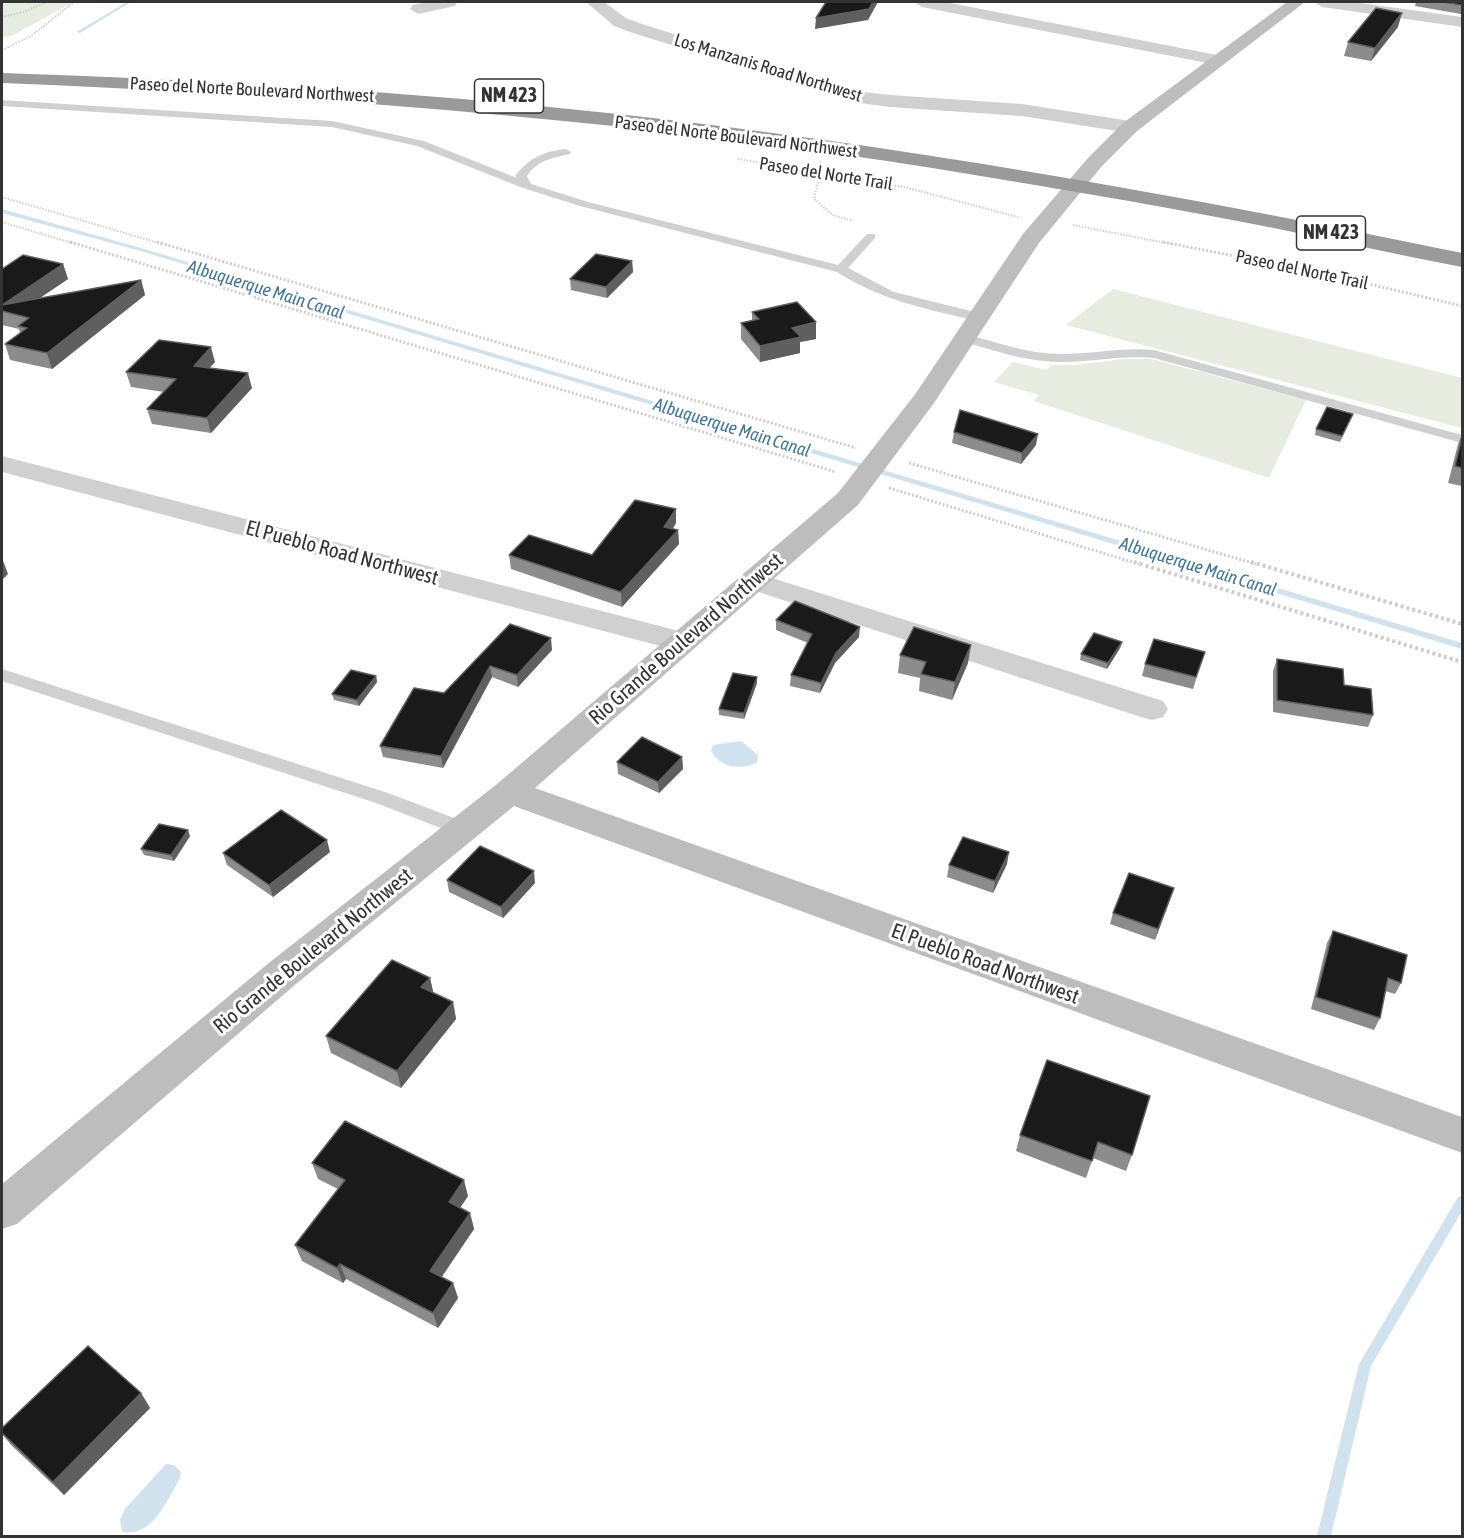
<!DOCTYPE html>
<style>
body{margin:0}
#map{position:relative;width:1464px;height:1538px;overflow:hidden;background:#fff;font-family:"Asap Condensed",sans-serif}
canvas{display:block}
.frame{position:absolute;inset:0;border:3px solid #333;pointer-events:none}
</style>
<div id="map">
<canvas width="1464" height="1538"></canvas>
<div class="frame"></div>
</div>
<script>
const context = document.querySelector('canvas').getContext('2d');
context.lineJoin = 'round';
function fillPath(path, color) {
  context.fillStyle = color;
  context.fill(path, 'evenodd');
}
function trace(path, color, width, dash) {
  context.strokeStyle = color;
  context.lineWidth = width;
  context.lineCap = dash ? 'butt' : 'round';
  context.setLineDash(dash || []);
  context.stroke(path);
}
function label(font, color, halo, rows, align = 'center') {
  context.font = font + ' "Asap Condensed",sans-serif';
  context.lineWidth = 6;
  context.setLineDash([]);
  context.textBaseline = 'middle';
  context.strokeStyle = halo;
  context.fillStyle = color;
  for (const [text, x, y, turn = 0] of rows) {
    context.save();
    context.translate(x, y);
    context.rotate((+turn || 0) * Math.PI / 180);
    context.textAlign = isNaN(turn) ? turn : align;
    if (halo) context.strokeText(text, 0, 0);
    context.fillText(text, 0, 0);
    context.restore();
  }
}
fillPath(new Path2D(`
 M2,2h72l-61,33 -11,3z
 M1113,289l349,89v50l-396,-103z
 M1122,359h30l154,41 -37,78 -235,-77 5,-6 -45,-13 19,-20 33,8 5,-5h25z`), '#e6ecdf');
fillPath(new Path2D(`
 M741,741l17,14 -1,8c-17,7 -37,5 -46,-12l2,-6z
 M166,1464l8,1 7,7 -1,6c-12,21 -28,60 -58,54l-2,-12 5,-11z`), '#cfe2ee');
fillPath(new Path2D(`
 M127,2h4l-51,31 -4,-1z
 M2,209l139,39 1321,395v6l-1325,-399 -135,-37z
 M1462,1196v15l-91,155 -40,170h-14l42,-172 99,-167z`), '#cfe2ee');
trace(new Path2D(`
 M2,17l21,-5 24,-10
 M2,50l29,-14 43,-34
 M738,159l166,28 114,30
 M820,173l-6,26 19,16 20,6
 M2,197l160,47
 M2,222l73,22
 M1073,225l98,19`), '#cdcdcd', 2, [1.5, 1.5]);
trace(new Path2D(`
 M70,242l766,230
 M157,242l699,206
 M1163,242l168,33 131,31
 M909,463l347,101
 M889,488l250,76`), '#cdcdcd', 3, [2, 2]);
trace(new Path2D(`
 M1134,562l328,100
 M1251,562l211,62`), '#cdcdcd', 4, [3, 3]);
fillPath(new Path2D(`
 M2,100l330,21 92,20 93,37 -2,-2c14,-18 29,-25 51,-27l5,3 -1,2c-18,4 -32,6 -43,22l4,8 57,18 250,63 29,-31h8v4l-27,30 46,24 89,22 2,3 -6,4c-50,-11 -99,-21 -142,-49l-257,-66 -57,-18 -106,-42 -85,-19 -330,-21z
 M965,334c32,8 62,20 96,20 31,0 62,-7 93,-4l308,85v8l-308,-85c-32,-3 -62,4 -93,4 -35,0 -68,-12 -101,-21l-1,-3 1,-3z
 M2,669l386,124 82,31 2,5 -2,5 -7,2 -7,-2 -80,-31 -374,-122z`), '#d0d0d0');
fillPath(new Path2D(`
 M429,2h28l-2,4 -37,8 -8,-5 2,-4z
 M586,2h18l22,16 16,6 213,67 35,4 132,9 108,17 7,2 3,4 -3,4 -7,2 -108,-17 -132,-9 -37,-5 -223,-70 -16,-6z
 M914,2h31l272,53 6,1 3,4 -3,4 -6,1 -295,-58z
 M1314,2h39l109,15v10l-140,-20z
 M2,456l681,176 11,3 4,7 -4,7 -11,3 -681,-180z
 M753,572l410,129 5,8 -5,8 -11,3 -11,-3 -398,-130 -4,-6 4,-6z`), '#d0d0d0');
fillPath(new Path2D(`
 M1287,2h18l-168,129 -35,35 -63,77 -105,160 -76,102 -323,283 927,329v36l-948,-347 -218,178 -279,240 -15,5v-45l268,-222 227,-178 341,-291 78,-100 107,-159 65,-76 35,-35z`), '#bdbdbd');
fillPath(new Path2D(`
 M2,73c202,7 404,18 606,40 287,31 572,82 854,140v14c-63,-12 -125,-26 -188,-39 -129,-25 -258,-47 -387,-67 -294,-44 -588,-66 -885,-78z`), '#9a9a9a');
fillPath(new Path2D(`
 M1416,2h46v9l-1,3 -46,-8z
 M1398,27l-27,34 -27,-5 4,-14z
 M632,261l1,11 -26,26 -36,-8 -1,-11z
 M63,264l5,15 -28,19 101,-18 4,15 -93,74 -42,-9 -5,-16 15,-11 -1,-4 -17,-4v-56z
 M752,312l64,27 -16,3v11l-40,9 -19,-23v-16l11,-2z
 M215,362l-6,6 43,20 -41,45 -59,-9 -5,-15 17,-17 -33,-5 -5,-15z
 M1351,419l-11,23 -25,-7 1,-6z
 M954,432l82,13 -15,19 -69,-21z
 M1462,434v52l-14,-3 10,-39z
 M676,523l-3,6 5,1 1,14 -57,63 -111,-38 -2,-14h83z
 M776,620l83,17 -24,26 -15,30 -30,-7 1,-11 17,-32 -32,-13z
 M510,624l42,26 -34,37 -26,-10 -49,91 -60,-11 -3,-11 64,-53z
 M1122,642l-2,6 -13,21 -27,-9 1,-6z
 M1205,652l-12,37 -51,-13 3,-12z
 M900,655l68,8 -16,37 -33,-9 1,-13 -22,-5z
 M1277,659l96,56 -5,12 -95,-15v-41z
 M376,676l1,6 -18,24 -25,-6 -2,-6z
 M757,677v6l-13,36 -25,-4v-6z
 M682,757l1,12 -24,24 -41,-19 -1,-12z
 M190,836l-16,25 -30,-6 -3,-6z
 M330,852l-57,45 -46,-32 -4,-12z
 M1007,864l-14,29 -46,-16 2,-12z
 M447,880l88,3 -32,35 -54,-26z
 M1174,888l-19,52 -45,-16 3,-11z
 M1333,931l68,52 -6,11 -10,-3 -5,27 -6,12 -63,-21 16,-66z
 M430,978l3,15 20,9 3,17 -55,69 -70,-35 -5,-17z
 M1047,1060l85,95 -6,16 -33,-13 -7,20 -70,-27 4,-16z
 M312,1163l156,33 -8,12 10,5 4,16 -33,48 12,6 5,15 -20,30 -92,-49 -3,4 -41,-22 -7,-16 43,-56 -20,-10z
 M141,1393l9,15 -86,87 -53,-50 -9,-11z`), '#8c8c8c');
fillPath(new Path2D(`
 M873,2h5l-10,18 -53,9 1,-11z
 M1402,13l-4,14 -27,34 4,-13z
 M632,261l1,11 -26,26 -1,-11z
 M63,264l5,15 -52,35 -14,-9z
 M141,280l4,15 -93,74 -5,-16z
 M816,322v17l-16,3v11l-40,9v-16l32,-18z
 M211,347l4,15 -17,18 -4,-14z
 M248,373l4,15 -41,45 -4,-15z
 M1038,434l-2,11 -15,19 1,-11z
 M676,509v14l-12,18v-14z
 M678,530l1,14 -57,63 -1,-15z
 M2,558l6,16 -6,6z
 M860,627l-1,10 -24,26 -15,30 1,-10 15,-30z
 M551,638l1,12 -34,37 -1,-12z
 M1122,642l-2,6 -13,21 1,-6z
 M971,645l-3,18 -16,37 3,-18z
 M490,666l2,11 -49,91 -2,-12z
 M376,676l1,6 -18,24 -2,-6z
 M757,677v6l-13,36v-6z
 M682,757l1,12 -24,24 -1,-11z
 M188,830l2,6 -16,25 -3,-6z
 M327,840l3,12 -57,45 -4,-12z
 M1009,852l-2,12 -14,29 2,-12z
 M534,871l1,12 -32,35 -2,-11z
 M1174,888l-4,12 -15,40 3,-11z
 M430,978l4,17 -13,-8z
 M453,1002l3,17 -55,69 -4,-17z
 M464,1180l4,16 -15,22 -4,-16z
 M470,1213l4,16 -39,58 -5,-16z
 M340,1264l6,15 -3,4 -6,-15z
 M453,1283l5,15 -20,30 -5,-15z
 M141,1393l9,15 -86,87 -11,-13z`), '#5f5f5f');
const building = new Path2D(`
 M826,2h47l-4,7 -53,9z
 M1442,2h20v3z
 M1376,8l26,5 -27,35 -27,-6z
 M596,254l36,7 -26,26 -36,-8z
 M23,255l40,9 -61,41v-36z
 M141,280l-94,73 -42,-9 22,-16 -9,-2 11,-8 -27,-7v-6z
 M797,302l19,20 -24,6 9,9 -41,9 -19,-23 18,-4 -7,-7z
 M159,340l52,7 -17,19 54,7 -41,45 -60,-9 29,-30 -50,-7z
 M1327,407l26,7 -11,22 -26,-7z
 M960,410l78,24 -16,19 -68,-21z
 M1462,437v31l-7,-2z
 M635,500l41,9 -12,18 14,3 -57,62 -112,-37 20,-20 63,20z
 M795,601l65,26 -24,26 -15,30 -30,-8 21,-41 -36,-14z
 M510,624l41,14 -34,37 -27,-9 -49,90 -61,-10 34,-58 30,5z
 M914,627l57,18 -16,37 -34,-8 5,-12 -26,-7z
 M1094,633l28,9 -14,21 -27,-9z
 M1154,639l51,13 -9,25 -51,-13z
 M1277,659l66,10 1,16 27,4 2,26 -96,-15z
 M351,670l25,6 -19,24 -25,-6z
 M733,673l24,4 -13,36 -25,-4z
 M642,737l40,20 -24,25 -41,-20z
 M281,810l46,30 -58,45 -46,-32z
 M159,824l29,6 -17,25 -30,-6z
 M963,837l46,15 -14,29 -46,-16z
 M480,846l54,25 -33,36 -54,-27z
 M1129,873l45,15 -16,41 -45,-16z
 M1333,931l74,24 -6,28 -13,-5 -8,40 -64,-21z
 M392,960l38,18 -9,9 32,15 -56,69 -71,-35z
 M1047,1060l103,36 -18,59 -34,-13 -6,19 -72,-26z
 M345,1121l119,59 -15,22 21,11 -40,58 23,12 -20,30 -93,-49 -3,4 -42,-23 50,-65 -33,-17z
 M88,1346l53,47 -88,89 -51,-49v-5z`);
fillPath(building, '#1a1a1a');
trace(building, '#5f5f5f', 1.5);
label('18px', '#333', '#fff', [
 ["Los Manzanis Road Northwest",768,68,17],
 ["Paseo del Norte Boulevard Northwest",252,90,3],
 ["Paseo del Norte Boulevard Northwest",736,137,7],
 ["Paseo del Norte Trail",826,174,9],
 ["Paseo del Norte Trail",1302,270,12]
]);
label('italic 18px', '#3f7597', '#fff', [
 ["Albuquerque Main Canal",266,290,17],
 ["Albuquerque Main Canal",732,428,17],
 ["Albuquerque Main Canal",1198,567,17]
]);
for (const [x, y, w] of [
 [509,96,69],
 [1331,233,69]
]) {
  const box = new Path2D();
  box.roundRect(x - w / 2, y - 17, w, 34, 4.5);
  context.fillStyle = '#fff';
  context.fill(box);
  trace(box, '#333', 1.5);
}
label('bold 20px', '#333', null, [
 ["NM 423",509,96],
 ["NM 423",1331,233]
]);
label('21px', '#333', '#fff', [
 ["El Pueblo Road Northwest",342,553,15],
 ["Rio Grande Boulevard Northwest",686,639,-41],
 ["Rio Grande Boulevard Northwest",313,951,-39],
 ["El Pueblo Road Northwest",985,964,20]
]);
</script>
